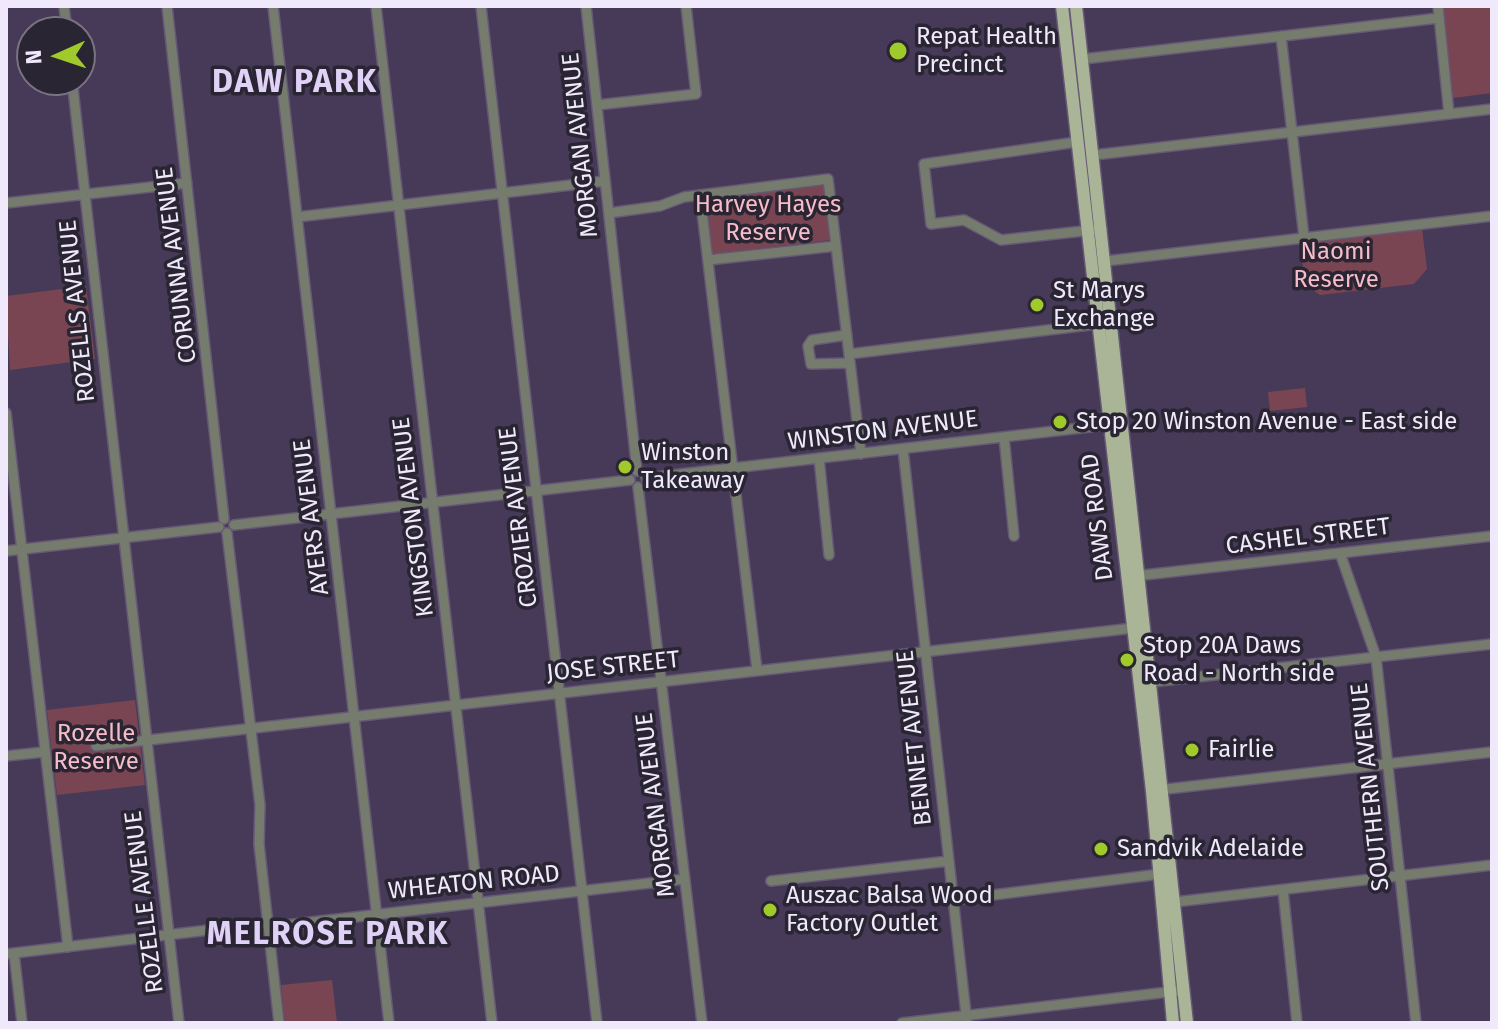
<!DOCTYPE html>
<style>
body{margin:0}
#map{position:relative;width:1498px;height:1029px;overflow:hidden;background:#473a58;font-family:"Fira Sans",sans-serif}
canvas{display:block}
.frame{position:absolute;inset:0;border:8px solid #f0e8fb;pointer-events:none}
.north{position:absolute;left:16px;top:16px;width:80px;height:80px;box-sizing:border-box;background:#2a2532;border:2px solid #797382;border-radius:50%;rotate:267deg;font-size:22px;font-weight:700;line-height:32px;text-align:center;color:#f0e8fb}
.north::after{content:'';display:block;margin:auto;width:28px;height:36px;background:#a0c92c;clip-path:polygon(50% 0,100% 100%,50% 72%,0 100%)}
</style>
<div id="map">
<canvas width="1498" height="1029"></canvas>
<div class="frame"></div>
<div class="north">N</div>
</div>
<script>
const context = document.querySelector('canvas').getContext('2d');
context.lineJoin = 'round';
function fillPath(path, color) {
  context.fillStyle = color;
  context.fill(path, 'evenodd');
}
function trace(path, color, width, dash) {
  context.strokeStyle = color;
  context.lineWidth = width;
  context.lineCap = dash ? 'butt' : 'round';
  context.setLineDash(dash || []);
  context.stroke(path);
}
function label(font, color, halo, rows, align = 'center') {
  context.font = font + ' "Fira Sans",sans-serif';
  context.lineWidth = 7;
  context.setLineDash([]);
  context.textBaseline = 'middle';
  context.strokeStyle = halo;
  context.fillStyle = color;
  for (const [text, x, y, turn = 0] of rows) {
    context.save();
    context.translate(x, y);
    context.rotate((+turn || 0) * Math.PI / 180);
    context.textAlign = isNaN(turn) ? turn : align;
    if (halo) context.strokeText(text, 0, 0);
    context.fillText(text, 0, 0);
    context.restore();
  }
}
fillPath(new Path2D(`
 M1442,6h50v87l-39,5z
 M824,184l7,56 -119,14 -6,-56z
 M1422,229l5,40 -13,15 -94,11 -15,-11 -5,-41z
 M86,286l9,73 -85,11 -4,-74z
 M1305,388l2,19 -37,4 -2,-19z
 M1323,413l1,15 -33,4 -2,-15z
 M135,700l10,85 -88,10 -10,-85z
 M332,980l5,43h-52l-4,-38z`), '#7a4552');
const minor = new Path2D(`
 M64,6l3,26
 M167,6l57,513
 M273,6l116,1017
 M376,6l116,1017
 M481,6l116,1017
 M586,6l51,465
 M1438,6l11,108
 M1281,36l23,201
 M1083,59l356,-41
 M72,80l107,943
 M597,105l99,-11 -10,-88
 M1077,142l-153,22 7,60 33,-4 37,20 101,-11
 M1094,155l398,-46
 M700,195l57,475
 M6,203l181,-20
 M609,213l51,-7 24,-9 144,-18 33,275
 M297,217l308,-36
 M708,260l128,-14
 M1106,261l386,-45
 M847,335l-35,5 -4,6 3,18 39,-1
 M849,354l249,-30
 M6,413l62,534
 M1004,437l10,99
 M903,449l64,574
 M819,458l10,97
 M646,478l470,-54
 M638,487l64,536
 M234,525l396,-45
 M227,533l33,272 -1,39 20,179
 M6,551l213,-24
 M1340,553l36,104 40,366
 M1135,576l357,-40
 M1152,682l340,-38
 M96,746l1038,-118
 M6,756l38,-4
 M1158,790l334,-38
 M771,881l178,-20
 M1283,890l14,133
 M953,900l207,-26
 M1175,902l317,-37
 M268,927l417,-48
 M14,953l8,70
 M6,954l262,-31
 M902,1023l275,-32`);
const major = new Path2D(`
 M1062,6l90,785 21,232
 M1076,6l111,1017`);
trace(minor, '#655975', 12);
trace(major, '#655975', 15);
trace(minor, '#767c6d', 9);
trace(major, '#aab597', 12);
for (const [x, y, r, color] of [
 [898,51,10,"#a0c92c"],
 [1037,305,8,"#a0c92c"],
 [1060,422,8,"#a0c92c"],
 [625,467,8,"#a0c92c"],
 [1127,660,8,"#a0c92c"],
 [1192,750,8,"#a0c92c"],
 [1101,849,8,"#a0c92c"],
 [770,910,8,"#a0c92c"]
]) {
  const dot = new Path2D();
  dot.arc(x, y, r, 0, 2 * Math.PI);
  context.fillStyle = color;
  context.fill(dot);
  trace(dot, '#2a2532', 3);
}
label('24px', '#f0e8fb', '#2a2532', [
 ["Repat Health",916,37],
 ["Precinct",916,65],
 ["St Marys",1053,291],
 ["Exchange",1053,319],
 ["Stop 20 Winston Avenue - East side",1076,422],
 ["Winston",641,453],
 ["Takeaway",641,481],
 ["Stop 20A Daws",1143,646],
 ["Road - North side",1143,674],
 ["Fairlie",1208,750],
 ["Sandvik Adelaide",1117,849],
 ["Auszac Balsa Wood",786,896],
 ["Factory Outlet",786,924]
], 'left');
label('24px', '#f0e8fb', '#2a2532', [
 ["MORGAN AVENUE",581,145,-96],
 ["CORUNNA AVENUE",177,265,-97],
 ["ROZELLS AVENUE",78,311,-96],
 ["WINSTON AVENUE",883,431,-7],
 ["AYERS AVENUE",312,517,-97],
 ["KINGSTON AVENUE",414,517,-97],
 ["CROZIER AVENUE",519,517,-97],
 ["DAWS ROAD",1098,517,-97],
 ["CASHEL STREET",1308,537,-7],
 ["JOSE STREET",613,667,-6],
 ["BENNET AVENUE",915,738,-96],
 ["SOUTHERN AVENUE",1371,787,-96],
 ["MORGAN AVENUE",656,805,-97],
 ["WHEATON ROAD",474,883,-6],
 ["ROZELLE AVENUE",145,902,-97]
]);
label('24px', '#f7bcc9', '#2a2532', [
 ["Harvey Hayes",768,205],
 ["Reserve",768,233],
 ["Naomi",1336,252],
 ["Reserve",1336,280],
 ["Rozelle",96,734],
 ["Reserve",96,762]
]);
context.letterSpacing = '2px';
label('bold 32px', '#e0d1f6', '#2a2532', [
 ["DAW PARK",295,83],
 ["MELROSE PARK",328,935]
]);
context.letterSpacing = '0px';
</script>
